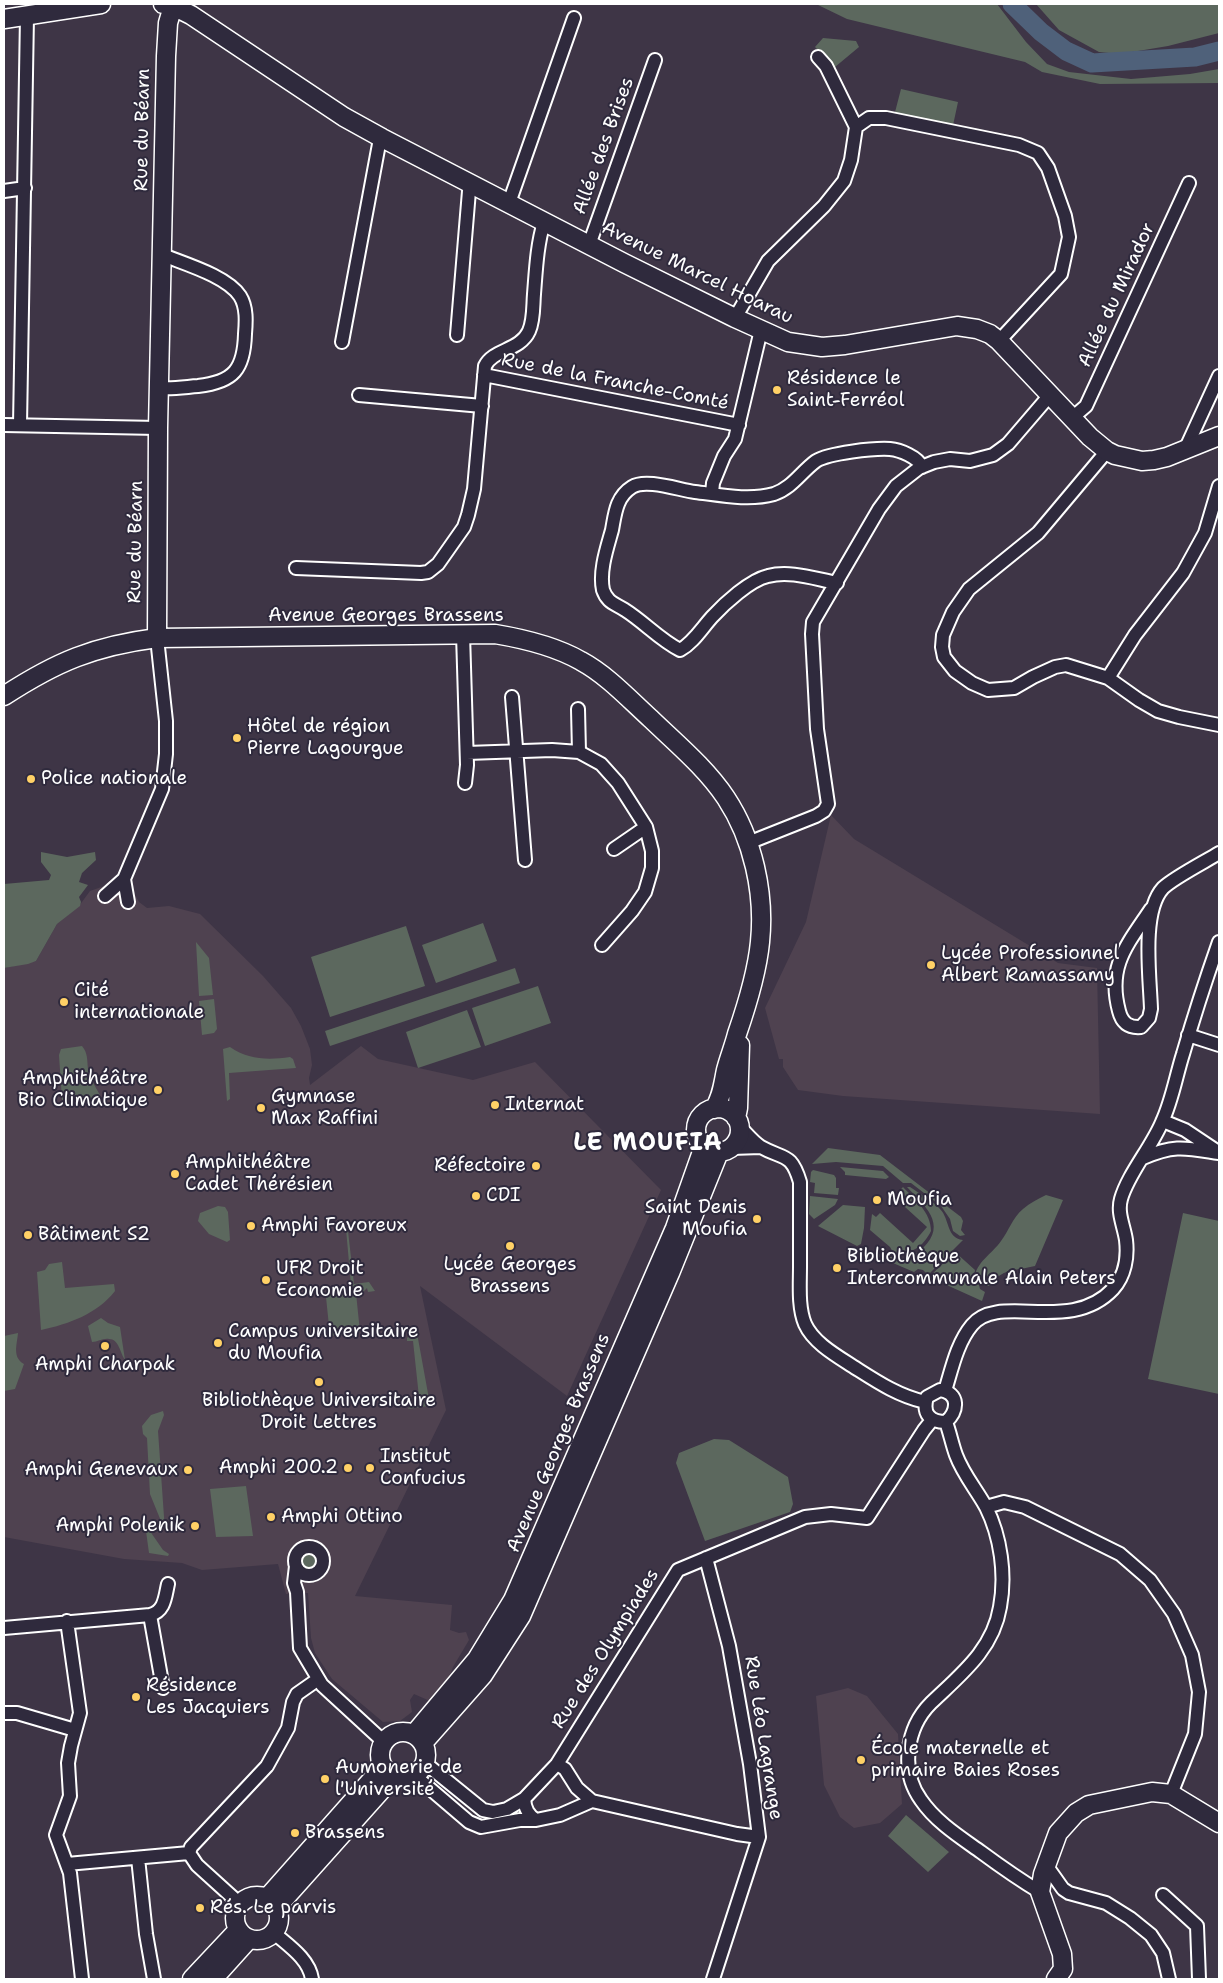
<!DOCTYPE html>
<meta charset="utf-8">
<style>
body{margin:0}
#map{position:relative;width:1223px;height:1983px;overflow:hidden;background:#3e3546;font-family:"Shantell Sans",sans-serif}
canvas{display:block}
.frame{position:absolute;inset:0;border:5px solid #fff;pointer-events:none}
</style>
<div id="map">
<canvas width="1223" height="1983"></canvas>
<div class="frame"></div>
</div>
<script>
const context = document.querySelector('canvas').getContext('2d');
context.lineJoin = 'round';
function fillPath(path, color) {
  context.fillStyle = color;
  context.fill(path, 'evenodd');
}
function trace(path, color, width, dash) {
  context.strokeStyle = color;
  context.lineWidth = width;
  context.lineCap = dash ? 'butt' : 'round';
  context.setLineDash(dash || []);
  context.stroke(path);
}
function label(font, color, halo, rows, align = 'center') {
  context.font = font + ' "Shantell Sans",sans-serif';
  context.lineWidth = 4;
  context.setLineDash([]);
  context.textBaseline = 'middle';
  context.strokeStyle = halo;
  context.fillStyle = color;
  for (const [text, x, y, turn = 0] of rows) {
    context.save();
    context.translate(x, y);
    context.rotate((+turn || 0) * Math.PI / 180);
    context.textAlign = isNaN(turn) ? turn : align;
    if (halo) context.strokeText(text, 0, 0);
    context.fillText(text, 0, 0);
    context.restore();
  }
}
fillPath(new Path2D(`
 M831,815l23,24 204,124 39,5 3,146 -257,-18 -45,-6 -15,-23v-8h-4l-14,-51 41,-86z
 M113,879l17,1 4,13 5,9 8,6 22,-2 31,8 63,62 28,32 10,18 9,23 2,16 -3,13 1,7 51,-39 17,13 95,21 62,-18 126,128 -94,206 -147,-110 26,124 -91,186 97,9 -2,25 9,3 7,-1 3,8 -16,27 -14,38 -25,-11 -4,6 2,12 -12,9 -17,1 -51,-43 -17,-26 -4,-15 -3,-45 -22,1 -8,-30 -76,6 -20,-7 -58,-4 -120,-22v-569l32,-7 21,-37 22,-18 11,-15 17,-6z
 M848,1688l19,8 31,38 4,70 -22,19 -26,5 -14,-11 -16,-32 -8,-89z`), '#4f4250');
fillPath(new Path2D(`
 M816,4h181l29,38 21,22 22,8 62,7 59,-5 29,-5v14l-119,1 -58,-12 -17,-10 -178,-43z
 M1036,4h183v29l-51,13 -48,8 -21,-2 -40,-22z
 M823,38l33,3 3,6 -24,20 -20,-20z
 M901,89l57,13 -6,28 -58,-14z
 M41,852l26,5 28,-5 1,8 -14,13 -3,9 9,3 -9,12 2,5 -1,4 -23,18 -21,37 -8,3 -24,4v-84l45,-4 2,-5 -10,-13z
 M483,923l14,38 -61,22 -14,-38z
 M406,926l19,60 -95,31 -19,-60z
 M196,942l13,16 4,37 -14,1z
 M515,968l5,15 -190,63 -5,-15z
 M538,986l13,37 -66,23 -13,-38z
 M214,999l3,30 -3,4 -12,2 -3,-34z
 M467,1010l14,37 -63,21 -12,-36z
 M82,1046c6,7 5,14 6,23 2,9 7,17 12,26l-2,4 -36,1 -3,-45 2,-6z
 M230,1047c18,13 39,13 60,10l3,2 3,9 -67,5 1,26 -3,2 -4,-52z
 M828,1148l52,7 81,62 2,4 -2,9 4,5 -5,1 -7,-5 -3,-12 -9,-13 -30,-23h-8l-20,-17 -47,-4 -24,2z
 M840,1167l43,4 6,6 -3,2 -41,-4v-3z
 M813,1170l21,5 2,3v10h3l-1,7 -24,-2 1,-10 -5,-1 1,-10z
 M903,1187c12,13 28,25 28,44 -8,16 -19,23 -37,23l-4,-7 -20,-17 2,-16 4,3 4,-4 33,30 14,-16 -33,-30z
 M907,1187h3c10,7 22,13 30,22 10,10 6,29 23,31l-35,35 -5,-5 -5,-1 -4,3 -49,-21c13,1 25,8 38,7 8,0 15,-5 20,-10 25,-24 1,-43 -16,-61z
 M1046,1195l17,5 -28,66c-20,5 -33,2 -46,20h-4l-7,-5 2,8 5,3 -3,9 -53,-24 26,-25 20,18 -1,7 1,1c0,-15 18,-25 26,-37 8,-10 11,-23 22,-32 7,-6 15,-10 23,-14z
 M810,1196l28,3 -3,6 -21,14 -5,-5z
 M843,1205l22,2 -1,21 -3,16 -4,2 -39,-20z
 M218,1206l7,1 3,5 2,28 -3,2 -18,-8 -11,-13 2,-8z
 M1183,1213l36,8v173l-71,-15z
 M346,1229l2,2 6,53 15,-2 6,9 -7,1 -1,-4 -4,4 -7,1 4,39 -30,4 -4,-39 2,-3 17,-2 6,-7z
 M62,1262l3,26 49,-4 1,7c-18,23 -46,33 -74,39l-4,-58 8,-2 4,-6z
 M101,1318l7,5 12,4 5,33c-5,-7 -6,-21 -16,-21 -6,-1 -11,3 -17,3l-4,-16z
 M413,1332l4,1 12,66 -1,7 -20,3 3,-5 8,-1v-6l-6,-56h-6v-3z
 M18,1333c-1,12 -6,24 6,31l-9,25 -11,2v-55z
 M163,1411l1,4 -6,16 7,100 -15,-37 -3,-56 -4,-4 -1,-8 9,-11z
 M714,1439l15,1 59,37 5,27 -3,8 -85,29 -29,-78 3,-10z
 M246,1486l7,50 -37,1 -6,-48z
 M145,1524l18,26 6,4 -1,2 -19,-3z
 M300 1562a10 10 0 1 1 20 0a10 10 0 1 1-20 0Z
 M906,1815l43,37 -21,20 -40,-36z`), '#5c685e');
trace(new Path2D(`
 M1012,4l29,28 25,19 26,12 103,-6 24,-6`), '#4f617a', 19);
const street = new Path2D(`
 M818,57l8,9 30,61
 M4,191l21,-3
 M509,203l65,-185
 M589,245l66,-185
 M735,318l33,-57 56,-55 20,-25 7,-21 5,-33 13,-9h17l133,27 19,8 10,15 17,48 4,21 -8,37 -62,67
 M457,335l12,-144 3,-7
 M342,342l37,-198 3,-6
 M484,375l255,50
 M160,388c13,1 25,-1 38,-2 36,-4 46,-17 47,-52 1,-12 2,-27 -5,-38 -13,-20 -55,-32 -77,-41
 M359,395l123,11
 M1072,418l14,-12 103,-223
 M4,425l154,3
 M20,425l7,-409
 M1185,450l34,-74
 M1107,451l-69,82 -69,56 -16,23 -10,23 -1,12 2,10 11,14 17,12 16,7 26,-2 19,-11 22,-10 11,-2 42,13 31,22 19,11 21,6 40,8
 M712,493l1,-10 11,-27 11,-17 26,-109
 M296,568l125,5 7,-1 10,-8 26,-37 4,-12 6,-26 11,-123c8,-17 35,-15 44,-35 5,-11 4,-25 5,-37 2,-25 3,-49 10,-72
 M837,583c-22,-4 -47,-13 -69,-7 -18,4 -43,27 -56,41 -10,11 -19,26 -32,33 -20,-10 -36,-28 -55,-40 -6,-4 -12,-6 -16,-10 -3,-3 -5,-7 -6,-10 -4,-19 4,-42 9,-60 3,-16 4,-33 20,-43 14,-9 47,3 63,5 25,3 54,9 79,2 18,-6 27,-22 42,-33 13,-8 58,-13 74,-12 10,1 28,8 32,18
 M463,634l4,131 -2,18
 M1108,678l27,-43 48,-62 22,-40 14,-47
 M512,697l13,163
 M578,709l1,43
 M467,753l85,-3 27,2 22,12 17,19 28,44 6,24v17l-7,24 -13,19 -30,34
 M748,843l68,-27 8,-5 4,-7 -11,-75 -5,-95 1,-12 66,-113 17,-23 23,-18 15,-6 16,-3 20,2 23,-6 15,-11 42,-49
 M614,849l32,-22
 M124,879l4,23
 M105,896l19,-17 38,-90 4,-35v-33l-9,-83
 M1151,909c-24,36 -44,57 -32,102 3,12 10,17 22,16l8,-9 2,-9c-1,-32 -10,-97 12,-121 10,-10 43,-27 56,-35
 M1188,1035l31,10
 M1163,1121l22,9 30,20
 M740,1127c7,7 13,15 21,20 23,13 30,5 39,35 0,28 0,57 0,85 0,18 -2,40 5,57 9,20 34,33 52,45 22,14 42,27 68,33
 M731,1148l30,-1
 M1143,1158c32,-14 43,-10 76,-5
 M940,1390c20,3 18,21 6,32 -16,0 -24,-8 -19,-25z
 M945,1391c7,-23 12,-48 27,-66 27,-33 98,10 141,-36 12,-13 15,-32 13,-49 -2,-14 -9,-27 -5,-41 7,-25 30,-51 41,-77 10,-21 14,-46 21,-68 11,-38 23,-75 36,-112
 M946,1422c4,11 6,22 10,33 7,19 20,34 30,52 15,30 20,68 14,100 -7,43 -40,68 -69,96 -25,25 -31,68 -10,97 15,22 39,37 60,52 19,14 39,28 59,40
 M986,1507l18,-5 21,5 95,47 30,26 24,34 18,41 7,37 -4,42 -24,60
 M295 1561a14 14 0 1 1 28 0a14 14 0 1 1-28 0Z
 M706,1558l23,88 21,118 9,73 -46,142
 M296,1566l-2,17 3,9 3,56 22,37 62,57
 M67,1621l13,92 -9,33 -3,17 2,33 -14,39 14,38 12,106
 M4,1628l146,-13
 M163,1688l-13,-73c15,-4 15,-18 18,-31
 M4,1713h13l58,17
 M425,1763l58,47 10,2 14,-3 17,-10 33,-35 121,-194 127,-53 26,-3 36,4 57,-88 8,-10
 M557,1764l8,5 12,19 15,13 145,33 22,3
 M414,1775l55,47 12,5 39,-7h16
 M524,1799c1,10 4,16 12,21l24,-5 32,-14
 M189,1853l2,-6 76,-81 21,-38 5,-26 4,-8 20,-14
 M189,1853l8,12 43,39
 M138,1858l8,76 8,45
 M67,1864l122,-11
 M1046,1865l17,24 6,4 37,10 24,15 21,17 12,18 6,26
 M1163,1895l34,31 2,53
 M274,1933c15,13 35,26 38,46`);
const secondary = new Path2D(`
 M163,4l10,2 18,9 153,102 38,21 242,125 111,55 53,24 34,5 23,-2 112,-19 20,3 13,5 9,7 91,96 17,14 8,4 27,6 12,-1 13,-3 52,-21
 M4,19l97,-15
 M157,638l1,-210 8,-372 2,-33 5,-17
 M4,696c52,-34 90,-50 153,-58l338,-4c30,5 60,12 86,27 26,14 48,38 70,58 26,25 55,49 75,79 27,41 39,95 34,144 -3,31 -13,63 -23,92 -3,12 -8,24 -11,36 -3,14 -4,27 -12,39
 M696 1130a22 22 0 1 1 44 0a22 22 0 1 1-44 0Z
 M736,1118l2,-10 2,-63
 M380 1755a23 23 0 1 1 46 0a23 23 0 1 1-46 0Z
 M414,1734l63,-75 36,-59 162,-372 29,-82
 M423,1743l60,-68 38,-59 149,-343 49,-121
 M235 1918a22 22 0 1 1 44 0a22 22 0 1 1-44 0Z
 M267,1898l116,-131
 M277,1907l117,-131
 M192,1979l46,-49
 M213,1979l36,-40
 M1056,1979l7,-10 -1,-15 -22,-62 3,-18 15,-41 18,-20 13,-8 63,-13 19,2 48,29`);
trace(street, '#fff', 16);
trace(secondary, '#fff', 21);
trace(street, '#2f2a3d', 12);
trace(secondary, '#2f2a3d', 18);
for (const [x, y, r, color] of [
 [777,390,5,"#ffd166"],
 [237,738,5,"#ffd166"],
 [31,779,5,"#ffd166"],
 [931,965,5,"#ffd166"],
 [64,1002,5,"#ffd166"],
 [158,1090,5,"#ffd166"],
 [495,1105,5,"#ffd166"],
 [261,1108,5,"#ffd166"],
 [536,1166,5,"#ffd166"],
 [175,1174,5,"#ffd166"],
 [476,1196,5,"#ffd166"],
 [877,1200,5,"#ffd166"],
 [757,1219,5,"#ffd166"],
 [251,1226,5,"#ffd166"],
 [28,1235,5,"#ffd166"],
 [510,1246,5,"#ffd166"],
 [837,1268,5,"#ffd166"],
 [266,1280,5,"#ffd166"],
 [218,1343,5,"#ffd166"],
 [105,1346,5,"#ffd166"],
 [319,1382,5,"#ffd166"],
 [348,1468,5,"#ffd166"],
 [370,1468,5,"#ffd166"],
 [188,1470,5,"#ffd166"],
 [271,1517,5,"#ffd166"],
 [195,1526,5,"#ffd166"],
 [136,1697,5,"#ffd166"],
 [861,1760,5,"#ffd166"],
 [325,1779,5,"#ffd166"],
 [295,1833,5,"#ffd166"],
 [200,1908,5,"#ffd166"]
]) {
  const dot = new Path2D();
  dot.arc(x, y, r, 0, 2 * Math.PI);
  context.fillStyle = color;
  context.fill(dot);
  trace(dot, '#2f2a3d', 2);
}
label('19px', '#fff', '#2f2a3d', [
 ["Rue du Béarn",143,130,-89],
 ["Allée des Brises",604,146,-70],
 ["Avenue Marcel Hoarau",697,273,26],
 ["Allée du Mirador",1117,295,-65],
 ["Rue de la Franche-Comté",615,382,11],
 ["Rue du Béarn",136,542,-89],
 ["Avenue Georges Brassens",386,616],
 ["Avenue Georges Brassens",559,1443,-67],
 ["Rue des Olympiades",606,1649,-58],
 ["Rue Léo Lagrange",763,1738,81]
]);
label('19px', '#fff', '#2f2a3d', [
 ["Résidence le",787,379],
 ["Saint-Ferréol",787,401],
 ["Hôtel de région",247,727],
 ["Pierre Lagourgue",247,749],
 ["Police nationale",41,779],
 ["Lycée Professionnel",941,954],
 ["Albert Ramassamy",941,976],
 ["Cité",74,991],
 ["internationale",74,1013],
 ["Amphithéâtre",148,1079,"right"],
 ["Bio Climatique",148,1101,"right"],
 ["Gymnase",271,1097],
 ["Max Raffini",271,1119],
 ["Internat",505,1105],
 ["Amphithéâtre",185,1163],
 ["Cadet Thérésien",185,1185],
 ["Réfectoire",526,1166,"right"],
 ["CDI",486,1196],
 ["Moufia",887,1200],
 ["Saint Denis",747,1208,"right"],
 ["Moufia",747,1230,"right"],
 ["Amphi Favoreux",261,1226],
 ["Bâtiment S2",38,1235],
 ["Bibliothèque",847,1257],
 ["Intercommunale Alain Peters",847,1279],
 ["Lycée Georges",510,1265,"center"],
 ["Brassens",510,1287,"center"],
 ["UFR Droit",276,1269],
 ["Economie",276,1291],
 ["Campus universitaire",228,1332],
 ["du Moufia",228,1354],
 ["Amphi Charpak",105,1365,"center"],
 ["Bibliothèque Universitaire",319,1401,"center"],
 ["Droit Lettres",319,1423,"center"],
 ["Institut",380,1457],
 ["Confucius",380,1479],
 ["Amphi 200.2",338,1468,"right"],
 ["Amphi Genevaux",178,1470,"right"],
 ["Amphi Ottino",281,1517],
 ["Amphi Polenik",185,1526,"right"],
 ["Résidence",146,1686],
 ["Les Jacquiers",146,1708],
 ["École maternelle et",871,1749],
 ["primaire Baies Roses",871,1771],
 ["Aumonerie de",335,1768],
 ["l'Université",335,1790],
 ["Brassens",305,1833],
 ["Rés. Le parvis",210,1908]
], 'left');
context.letterSpacing = '1px';
label('bold 24px', '#fff', '#2f2a3d', [
 ["LE MOUFIA",648,1144]
]);
context.letterSpacing = '0px';
</script>
